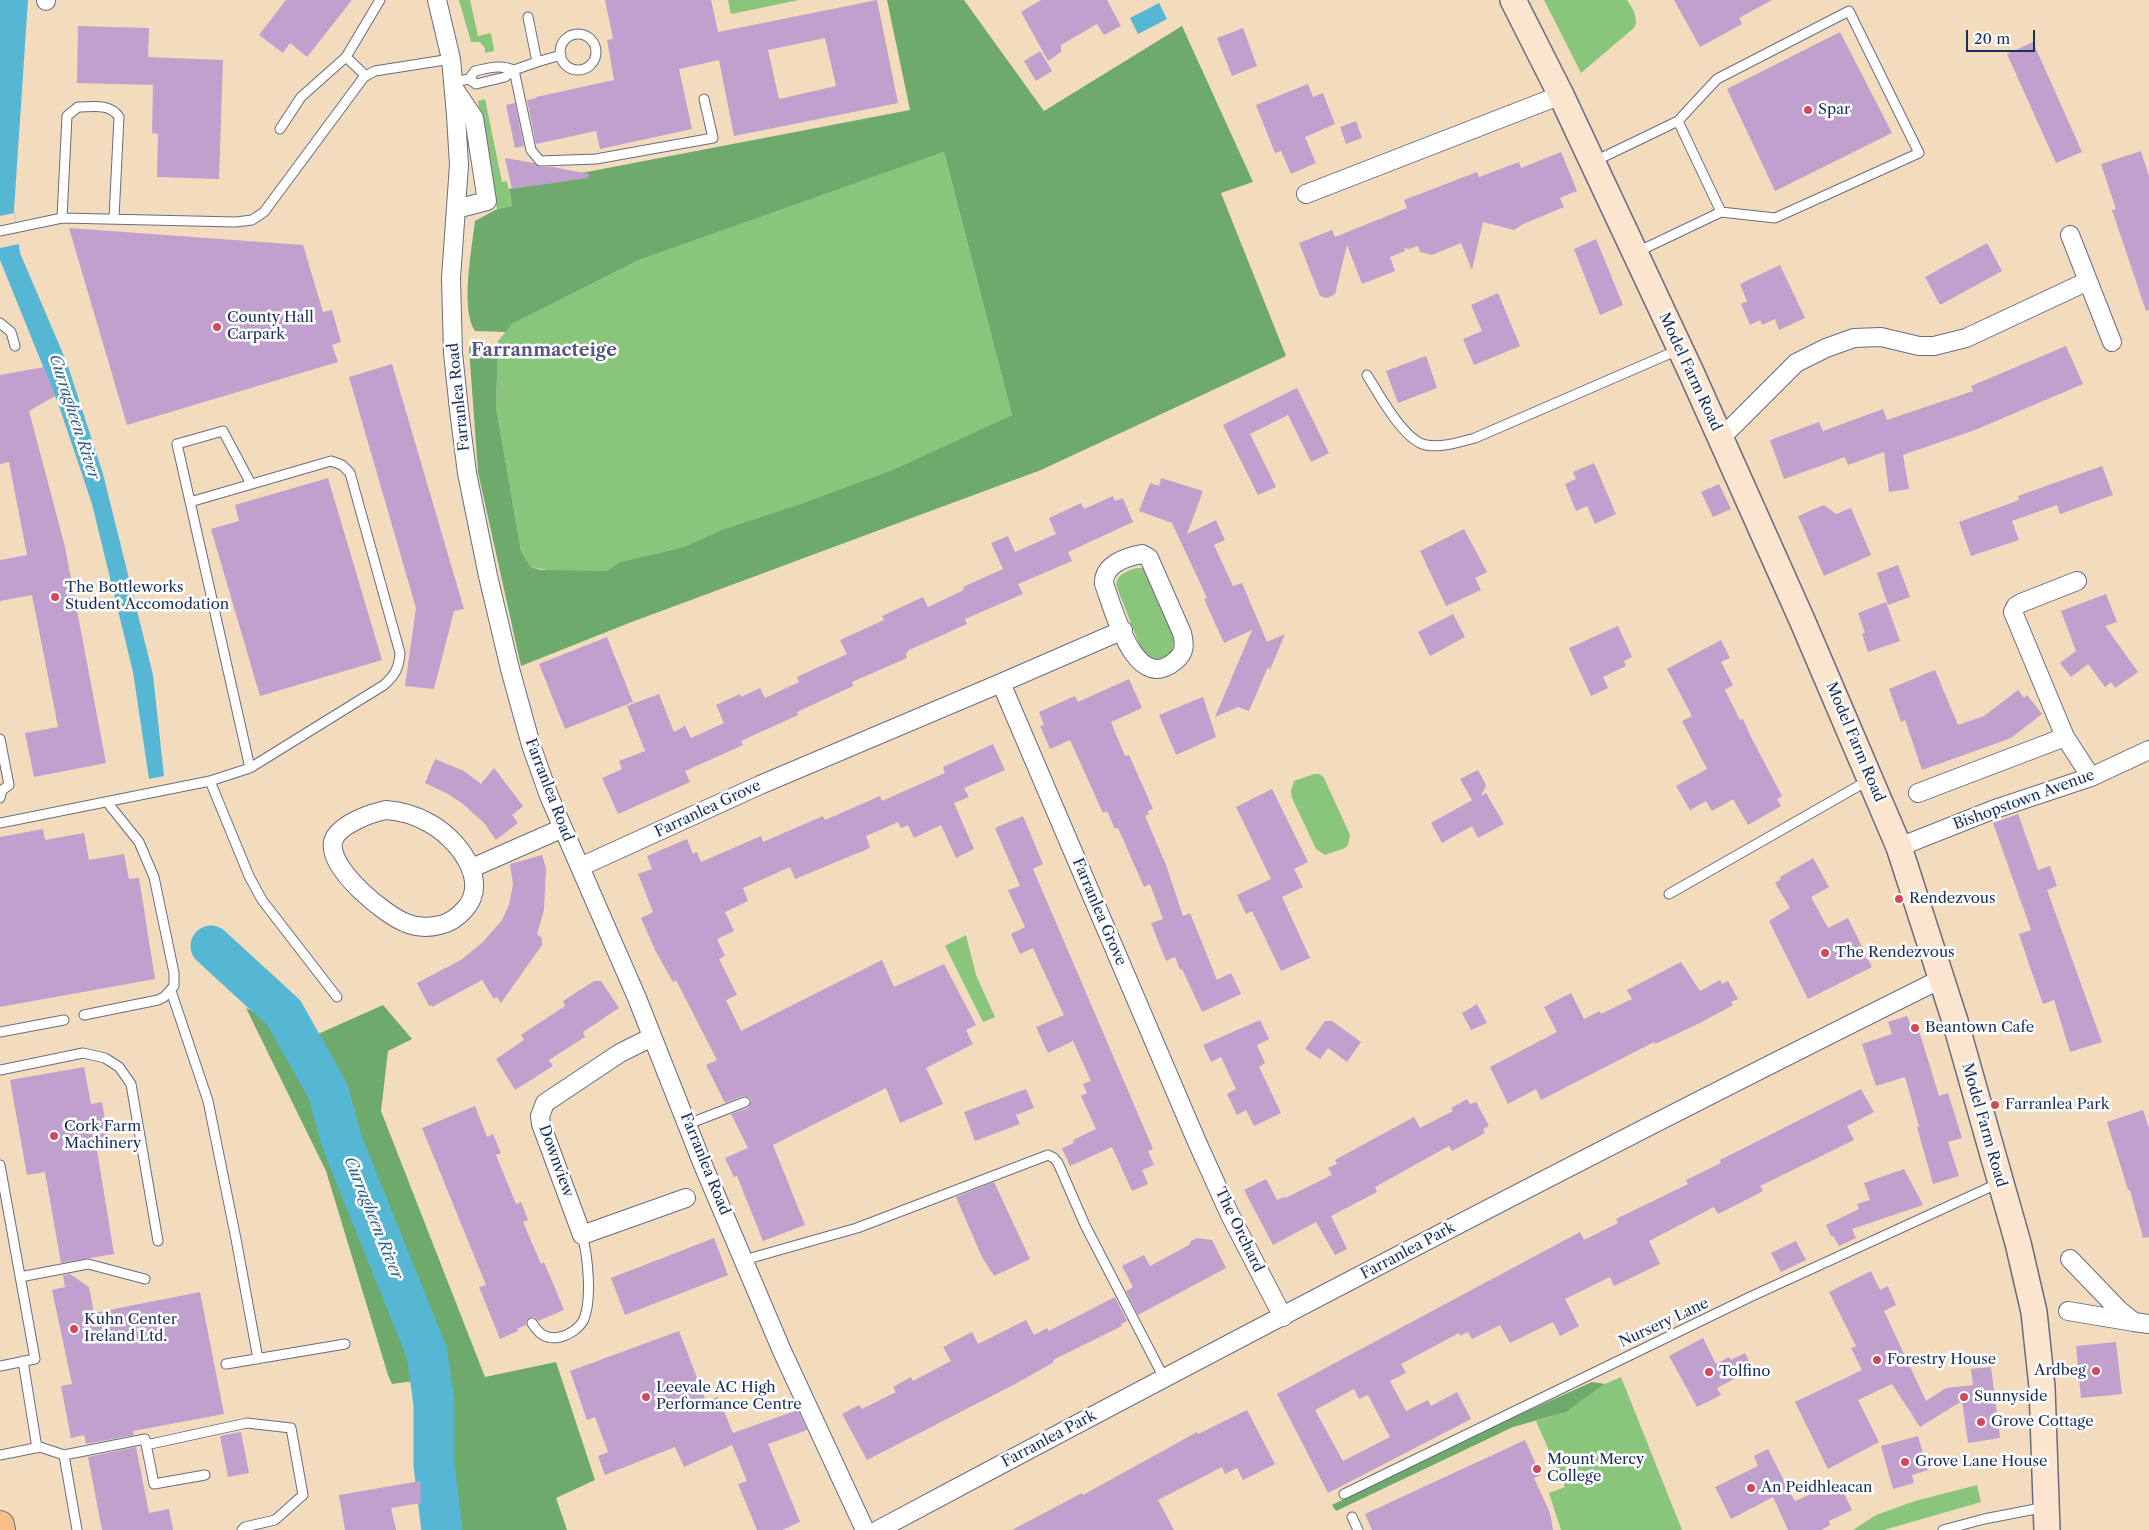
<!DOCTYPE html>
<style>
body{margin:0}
#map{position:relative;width:2149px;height:1530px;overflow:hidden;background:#f3dcbe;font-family:"Libre Caslon Text",serif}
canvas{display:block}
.scale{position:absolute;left:1966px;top:30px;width:69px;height:22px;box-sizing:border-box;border:2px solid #1b2f5e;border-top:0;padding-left:6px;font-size:15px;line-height:18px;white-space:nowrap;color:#1b2f5e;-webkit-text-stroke:4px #fff;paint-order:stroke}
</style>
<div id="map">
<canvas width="2149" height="1530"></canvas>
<div class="scale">20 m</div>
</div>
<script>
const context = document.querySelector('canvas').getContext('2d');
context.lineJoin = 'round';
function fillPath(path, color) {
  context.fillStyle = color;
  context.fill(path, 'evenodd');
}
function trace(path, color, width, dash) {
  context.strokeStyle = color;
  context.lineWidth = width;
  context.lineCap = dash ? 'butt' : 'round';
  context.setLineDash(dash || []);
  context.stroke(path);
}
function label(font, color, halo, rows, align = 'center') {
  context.font = font + ' "Libre Caslon Text",serif';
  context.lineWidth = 5;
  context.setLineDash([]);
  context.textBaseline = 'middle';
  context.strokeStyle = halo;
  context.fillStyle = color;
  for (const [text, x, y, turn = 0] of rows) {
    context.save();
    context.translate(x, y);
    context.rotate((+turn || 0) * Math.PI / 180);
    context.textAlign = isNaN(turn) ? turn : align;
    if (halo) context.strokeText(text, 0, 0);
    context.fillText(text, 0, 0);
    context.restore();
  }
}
fillPath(new Path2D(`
 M459,0h11l8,36 13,-3 3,18 -9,2v-5l-5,-6h-9z
 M728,0h71l-68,14z
 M1544,0h83c6,9 11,16 8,27l-54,46z
 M485,99l17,83 5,-1 5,25 -15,3 -19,-108z
 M944,152l68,263 -120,55 -92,34 -79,26 -37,17 -64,15 -13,9h-55l-21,-4 -10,-16 -25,-144 2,-66 14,-17 127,-64z
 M1136,568h6l4,4 29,66 -4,16 -6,6 -14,-1 -11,-13 -24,-61c1,-11 10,-13 20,-17z
 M1314,774h6l4,4 26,57 -2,10 -3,3 -20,7 -9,-6 -24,-51 -1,-7 3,-10z
 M966,935l10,40 19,42 -12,5 -38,-76z
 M1621,1377l61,153h-121l-12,-37 16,-6 -29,-66 30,-9 39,-28z
 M1977,1485l4,17 -97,28h-31l23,-15 39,-14z`), '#89c57b');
fillPath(new Path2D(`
 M887,0h77l80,111 138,-85 71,156 -32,11 65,163 -245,114 -412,153 -108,43 -43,-194 -9,-124 5,-6 24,6 -2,59 25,144 10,16 10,3 66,1 13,-9 64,-15 37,-17 79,-26 92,-34 120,-55 -68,-263 -305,108 -127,64 -6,8 -31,-1c-15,-21 -3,-83 0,-110l22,-12 15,-3 -3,-17 62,-14 339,-65z
 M383,1005l29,34 -24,12 -7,60 104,266 71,-15 39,118 -39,18 11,32h-144l-8,-149 -23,3 -4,-9 -62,-204 -80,-163 63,30z
 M1592,1382l13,2 -39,28 -53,15 -177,84 -4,-6 144,-71z`), '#6eaa6b');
fillPath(new Path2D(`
 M0,0h28l-14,210 6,43 47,110 36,111 50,201 11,101 -15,3 -16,-107 -41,-168 -33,-98 -59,-146z
 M1159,3l8,16 -29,15 -8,-16z`), '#56b7d5');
fillPath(new Path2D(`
 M14,213l5,31 -19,4v-32z`), '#f3dcbe');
trace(new Path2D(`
 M211,946l73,67 44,78 14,51 85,211 7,51v61l8,65`), '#56b7d5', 41);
fillPath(new Path2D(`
 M286,0h66l-45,57 -17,-14 -7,10 -24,-18z
 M605,0h106l7,32 159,-32 21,103 -164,33 -15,-76 -40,9 13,60 -92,20 -4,-18 -60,13 -9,-44 9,-2v-1l78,-17 -7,-40 6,-1zM825,38l11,48 -57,13 -11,-49z
 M1041,0h66l14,26 -17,9 -7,-11 -36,21v7l-13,9 -27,-49z
 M1674,0h98l-33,18 3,6 -42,23z
 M78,26l71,2 -1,29 75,3 -4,119 -62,-2 1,-43 -6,-1 1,-48 -76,-2z
 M1243,28l14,38 -25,10 -15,-38z
 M1840,32l52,101 -117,58 -48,-102z
 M2033,42l49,110 -26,11 -49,-109z
 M1040,51l12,20 -16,10 -12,-20z
 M1308,84l5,13 10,-4 12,31 -30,13 11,26 -25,11 -10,-23 -6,2 -19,-48z
 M515,103l9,43 -9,2 -9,-43z
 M1356,121l6,17 -16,6 -6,-17z
 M2141,151l8,25v134l-3,1 -34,-101 4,-1 -15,-45z
 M1561,152l16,39 -17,7 4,9 -41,17 -9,6 -31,-8 -11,48 -11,-27 -29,12 -12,-3 -2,-6 -9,3 -5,-1 1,3 -15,6 5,14 -33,13 -15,-39 -12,49 -8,4 -7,-2 -21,-53 33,-13 3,7 72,-29 -3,-8 73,-28 2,5 40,-15 2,6z
 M505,158l29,5 6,4h13l36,7 -1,4 -76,11z
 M69,228l234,17 20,67 9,-2 9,32 -9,3 6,17 -211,63z
 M1596,239l27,66 -23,10 -26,-66z
 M1987,243l15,28 -62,34 -15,-28z
 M1780,265l25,53 -26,12 -4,-11 -13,6 -2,-5 -10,5 -9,-21 6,-3 -7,-17z
 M1498,293l22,53 -46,19 -11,-26 19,-8 -11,-26z
 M2066,346l17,38 -108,46 -72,25 6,34 -20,3 -5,-40 -36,13 -3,-8 -61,22 -14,-39 49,-18 4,9 60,-22 4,11 86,-29 -2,-5z
 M1426,356l11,32 -39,15 -12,-32z
 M392,364l72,245 -10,2 -20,78 -29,-3 11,-78 -67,-231z
 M44,367l11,29 -26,15 36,136 41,216 -72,14 -9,-44 33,-6 -26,-132 -32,6v-41l27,-5 -18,-93 -9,2v-89z
 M1297,388l32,65 -18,9 -23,-47 -38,19 26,53 -18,8 -35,-70z
 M1594,463l22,51 -21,10 -8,-18 -11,5 -11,-27 11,-5 -3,-7z
 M2102,466l11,29 -53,19 -3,-9 -45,16 7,19 -48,16 -12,-34 60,-22 -1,-4z
 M328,478l54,182 -122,36 -49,-167 28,-8 -4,-16z
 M1161,478l42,13 -16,43 29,-14 9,20 -11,5 19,41 9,-3 25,59 18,-8 -15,36 -2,-3 -19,44 -11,-4 -23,10 37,-87 -28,13 -20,-44 3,-1 -35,-75 -33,-12 11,-28 9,3z
 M1719,484l12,25 -18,8 -12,-25z
 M1113,496l2,5 8,-3 10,24 -65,30 4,9 -54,23 5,10 -58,25 2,5 -58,26 -3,4 1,4 -55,24 1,4 -56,26 1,3 -57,26 2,4 -58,26 5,11 -72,32 -16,-36 20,-9 -3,-8 26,-10 -18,-45 32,-12 15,38 11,-6 6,12 33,-15 -8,-18 24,-11 1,3 19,-9 5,10 34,-16 -2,-5 50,-23 -7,-14 44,-20 -2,-4 41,-19 5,10 36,-17 -1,-3 40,-18 -12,-26 17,-7 7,16 41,-18 -7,-16 32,-15 3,6z
 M1824,505l12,9 15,-6 20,47 -47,21 -26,-60z
 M1464,529l23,43 -12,6 6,12 -35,16 -26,-55z
 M1898,565l12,32 -22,8 -11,-32z
 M2106,594l11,28 -12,4 33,46 -23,16 -4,-6 -6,5 -17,-23 -17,13 -11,-14 16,-12 -15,-40z
 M1886,602l14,39 -32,11 -6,-18 3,-1 -7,-20z
 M1453,614l12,23 -35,19 -12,-24z
 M1618,626l14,31 -8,4 2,5 -23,11 5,11 -17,8 -22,-48z
 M607,637l26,65 -68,27 -26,-65z
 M1721,640l9,18 -9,4 12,23 -8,5 15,30 3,-1 8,18 31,59 -5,3 4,7 -33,19 -15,-26 -21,12 -6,-10 -16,9 -14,-24 31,-17 -25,-48 10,-5 -25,-47z
 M1935,670l23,55 26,-9 34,-26 6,8 3,-3 15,19 -31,24 -89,32 -17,-50 -4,2 -12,-33z
 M1129,679l13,29 -31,14 14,34 4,-1 24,54 -5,2 1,3 -4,2 21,49 17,51 7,-3 27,67 14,-7 10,21 -39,18 -20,-43 -2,1 -5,-13 -9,4 -15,-38 12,-4 -13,-35 -6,3 -26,-59 -3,1 -8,-18 -4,2 -33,-73 -20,9 -10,-23 4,-1 -5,-13 36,-16 3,6z
 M1203,697l13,40 -40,18 -17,-40z
 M993,744l12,26 -41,18 5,9 -15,6 20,46 -18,9 -15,-33 -27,13 -6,-13 -7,3 -3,-6 -32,14 4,12 -75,31 -5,-12 -47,21 5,13 -23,11 9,19 -17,8 8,17 -6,3 18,36 -11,5 15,31 141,-71 12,27 50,-23 32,61 -10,5 7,14 -47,24 17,36 -43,19 -14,-35 -113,57 32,80 -42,16 -26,-65 -3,1 -9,-19 23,-10 -17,-34 17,-6 3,-8 -2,-3 -6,-1 -18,7 -19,-38 11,-5 -41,-80 -3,2 -18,-32 -14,-32 12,-6 -15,-38 14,-5 -5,-13 40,-17 6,15 4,-2 4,10 60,-26 2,6 60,-26 2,4 55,-24 2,5 63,-28 -2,-6z
 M435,759l29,12 17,13 13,-16 29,38 -11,9 6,8 -22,17 -12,-17 -21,-19 -15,-10 -23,-11z
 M1478,770l8,15 -5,11 5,-3 18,31 -26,14 -6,-12 -30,17 -11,-20 41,-23 -12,-21z
 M1272,789l36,73 -14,7 9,18 -21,10 28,61 -29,13 -29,-60 -6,3 -9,-19 34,-16 -35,-72z
 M2018,814l20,56 12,-4 7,20 -10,4 55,152 -32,10 -16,-52 -11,4 -12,-34 -12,-36 12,-4 -38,-107z
 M1023,816l20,48 -10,5 120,280 -5,2 6,14 -12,5 6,14 -16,7 -20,-44 -42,19 -8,-18 12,-5 -1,-3 23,-11 -15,-33 6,-3 -4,-9 8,-3 -18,-40 -25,12 -12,-26 28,-12 -31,-67 -13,6 -9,-20 14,-7 -17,-37 12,-4 -25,-58z
 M43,829l2,11 39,-7 5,27 35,-6 5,25 10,-1 16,101 -155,28v-170z
 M542,855l4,13 -2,42 -7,24 5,4v7l-41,58 -4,-6 -3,2 -12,-19 -50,27 -1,-2 -2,1 -12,-23 44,-23 22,-18 19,-22 7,-15 4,-21 -3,-20z
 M1813,858l16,29 -18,10 17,31 20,-10 24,49 -64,32 -39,-78 21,-13 -15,-25 6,-4 -1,-2z
 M1681,962l19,29 20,-11 2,4 6,-3 10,18 -7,3 2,3 -35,19 -43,20 -1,-2 -113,58 -5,-11 -28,15 -18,-37 67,-35 -13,-25 27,-14 13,26 16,-8 1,3 31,-15 -5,-9z
 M594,981h7l18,27 -36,24 2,5 -36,23 4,6 -38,24 -19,-31 28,-19 -3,-5 44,-29 -2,-5z
 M1477,1004l10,19 -16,7 -9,-17z
 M1907,1016l4,10 6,-2 22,72 9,-3 14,45 -14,4 11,34 -26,8 -16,-57 2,-1 -14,-49 -29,9 -14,-42 30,-10 -4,-12z
 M1260,1020l9,19 -12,6 8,18 -6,4 22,46 -27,13 -8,-16 -9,5 -10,-21 9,-5 -15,-32 -10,5 -8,-17z
 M1325,1021h7l29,21 -14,20 -19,-14 -8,11 -15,-10z
 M84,1067l7,37 11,-2 7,40 -13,2 18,110 -53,9 -16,-91 -18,3 -17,-95z
 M1026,1089l8,19 -18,7 4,9 -45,17 -11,-29z
 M1861,1089l13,23 -27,14 7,14 -94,46 3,5 -21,11 -24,12 -4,-7 -65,34 11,23 -46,22 -4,-9 -45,22 14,27 -19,10 -7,-14 -43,21 -10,-18 -28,14 -4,-7 -8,4 -1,-3 -58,31 5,9 -16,8 16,30 22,-11 3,6 26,-14 14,27 -143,74 -51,-99 303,-162 4,8 34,-17 -2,-4 72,-35 -2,-4 35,-17 -1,-3zM1354,1389l5,10 9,-4 22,42 -47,24 -28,-51z
 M1467,1099l3,5 6,-2 13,24 -6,3 2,4 -33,18 -3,-5 -74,41 2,5 -46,24 16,33 -12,6 -19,-33 -43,23 -29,-55 22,-11 11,21 7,-3 1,1 47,-23 -4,-7 9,-4 -2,-4 79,-43 6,11 33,-17 -2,-3z
 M475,1106l12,31 6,-3 8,19 -5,2 20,49 5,-2 7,18 -5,2 18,42 3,-2 20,48 -26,11 -4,-4 -5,1 -3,3v4l-9,4 1,2 -18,8 -21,-52 7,-2 -64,-157z
 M2143,1110l6,18v109l-6,1 -13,-48h-2l-21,-68z
 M1904,1169l19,36 -71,24 4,9 -17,8 -6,-10h-2l-5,-11 33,-16 -2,-5 13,-4 -6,-17z
 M994,1182l36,77 -36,17 -12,-19 -26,-60z
 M714,1238l14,37 -103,40 -14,-37z
 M1197,1238l15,2 14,28 -88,47 -12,-24 7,-4 -11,-21 22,-11 6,11 39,-21 2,-4z
 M1796,1241l10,19 -25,12 -10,-19z
 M1871,1271l9,19 8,-4 8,19 -12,6 42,90 20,-13 27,-3 -2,-16 20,-2 9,71 -32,5 -6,-42 -42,26 -28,-43 -34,16 21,42 -51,27 -33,-67 67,-32 -11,-22 5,-2 -27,-54z
 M70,1274l19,13 5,26 106,-21 24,122 -91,17 1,4 -48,9 -2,-9 -13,3 -10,-52 11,-2 -20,-94 13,-3 -2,-12z
 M1115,1297l12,24 -6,3 1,2 -69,34 1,2 -37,21 -150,77 -25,-46 17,-9 3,4 34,-17 -3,-5 18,-10 2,4 38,-20 -8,-14 29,-15 6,12 48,-24 8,15 13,-7 2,3z
 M679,1331l27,70 12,-4 15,36 65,-23 9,20 -39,14 32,78 -18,8h-25l-19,-46 9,-3 -15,-36 -48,22 -9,-20 -70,28 -7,-19 10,-4 -13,-35 -8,3 -17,-49z
 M1703,1338l13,26 13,-7 2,3 14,-7 8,16 -36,19 4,7 -24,12 -28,-51z
 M2116,1342l6,52 -41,4 -5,-52z
 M1247,1410l28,54 -32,16 -6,-12 -12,6 -3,-7 -64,33 16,30h-162l70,-37 1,2 114,-63 1,2z
 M241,1432l8,41 -21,4 -8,-41z
 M1918,1436l10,34 -16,5 2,8 -21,6 -12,-43z
 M1525,1440l16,35 -7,3 16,35 3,17h-181l-7,-16z
 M136,1447l13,66 20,-4 4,21h-71l-14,-73z
 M1768,1449l26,51 2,1 42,-20 14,29 -23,11 1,4 -9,5h-33l-15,-33 -42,22 -16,-32 43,-21 -4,-10z
 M420,1481l1,22 -30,5 5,22h-51l-6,-35z`), '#c0a0cd');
const lane = new Path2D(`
 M560 52a18 18 0 1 1 36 0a18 18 0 1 1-36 0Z
 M346,57l34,-57
 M537,62l24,-7
 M514,70l17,80 9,11 56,-2 117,-21 -9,-39
 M469,79l7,5 29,-7 9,-7 23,-8 -9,-45
 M454,82l15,-3 6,-8c14,-3 25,-7 39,-1
 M1678,121l39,-42 132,-68 70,142 -144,65 -54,-6
 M280,129l21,-32 45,-40 20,19
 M1593,162l85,-41 43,91 -84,40
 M62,218l5,-102 11,-9c15,0 32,-4 41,10l-5,101
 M0,231l62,-13 174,4 16,-2 12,-8 100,-135 11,-6 76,-12
 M0,323l11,9 4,14
 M1367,375c11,18 37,66 59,70 16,3 34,-3 49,-7l203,-88
 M0,739l9,46 -7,5 -2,8
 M250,768l-73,-324 46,-13 28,53
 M210,781l39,95 13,24 75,97
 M0,823l210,-42 40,-13 134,-83c11,-10 15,-17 16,-32l-50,-180 -8,-8 -11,-4 -141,41
 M1669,894l200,-114
 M171,991l37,110 28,138 22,120
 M84,1015l74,-15 6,-3 10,-11v-13l-20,-96 -15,-35 -32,-40
 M0,1032l64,-12
 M0,1070l83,-17 22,5 14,9 12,17 27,157
 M688,1124l57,-22
 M0,1165l35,194 -35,7
 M744,1260l113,-32 191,-73 6,3 4,5 27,62 79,153
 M20,1277l68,-13 57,15
 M532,1323c7,11 14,17 28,14 9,-2 20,-9 24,-18 8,-20 4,-63 -2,-84
 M23,1361l14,87
 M226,1364l119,-20
 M146,1445l101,-22 44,5 12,67 -28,25 -30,7 -3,3
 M0,1455l40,-8 24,8 81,-16 9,45 51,-9
 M64,1455l13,75
 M1344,1494l406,-197 249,-114
 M1352,1517l6,13
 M1943,1530l41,-11 62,-12`);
const street = new Path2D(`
 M46,0v1
 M437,0l14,59 5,56 3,50 -8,113 2,75 6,57 8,63 21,103 22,93 21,76 18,51 88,202 66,167 79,186 83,179
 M455,90l19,28 13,83 -31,8
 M1306,194l255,-99
 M2070,235l42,107
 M1721,438l75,-75 30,-15 28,-10 27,-1 38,9h15l32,-8 122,-57
 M1142,554l7,4 33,75c3,12 3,20 -7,28 -40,34 -61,-51 -71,-77 -1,-19 21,-27 38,-30z
 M2077,581l-56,22 -5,3 -3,6 52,125 26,40
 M1001,683l122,-53
 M1918,793l147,-56
 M386,810c16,1 29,5 43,13 27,14 62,57 36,86 -7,8 -15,14 -25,16 -12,3 -22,3 -34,-2 -21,-8 -78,-54 -73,-81 4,-17 38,-29 53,-32z
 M1899,847l96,-38 96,-32 58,-27
 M580,867l180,-82 241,-102 196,459 33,73 53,102
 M472,868l91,-40
 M652,1037l-32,16 -75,50 -5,13 1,8 41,111 104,-37
 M2070,1259l49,51 15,12 15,2
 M2068,1311l66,11
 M878,1530c352,-188 705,-373 1063,-551`);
const secondary = new Path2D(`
 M1513,0l48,95 130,277 111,248 97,227 56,174 63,222 16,69 8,75 5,143`);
const highway = new Path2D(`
 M0,1525l1,5`);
trace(lane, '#676c80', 11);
trace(street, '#676c80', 20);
trace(secondary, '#676c80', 28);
trace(highway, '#676c80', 30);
trace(lane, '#fff', 9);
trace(street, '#fff', 18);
trace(secondary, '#fce5cf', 25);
trace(highway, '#f7be88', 28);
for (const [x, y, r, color] of [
 [1808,110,5,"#d1495b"],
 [217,327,5,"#d1495b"],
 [55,597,5,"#d1495b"],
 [1899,899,5,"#d1495b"],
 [1825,953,5,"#d1495b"],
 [1915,1028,5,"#d1495b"],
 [1995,1105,5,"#d1495b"],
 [54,1136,5,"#d1495b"],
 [74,1329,5,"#d1495b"],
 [1877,1360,5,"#d1495b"],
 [2096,1371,5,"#d1495b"],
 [1709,1372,5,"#d1495b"],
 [646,1397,5,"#d1495b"],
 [1964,1397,5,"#d1495b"],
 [1981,1422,5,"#d1495b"],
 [1905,1462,5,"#d1495b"],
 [1537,1469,5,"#d1495b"],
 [1751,1488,5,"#d1495b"]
]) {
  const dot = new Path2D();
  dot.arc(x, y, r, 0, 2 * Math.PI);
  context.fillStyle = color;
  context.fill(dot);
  trace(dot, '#fff', 2);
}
label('15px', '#1b2f5e', '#fff', [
 ["Spar",1818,110],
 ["County Hall",227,318],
 ["Carpark",227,335],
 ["The Bottleworks",65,588],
 ["Student Accomodation",65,605],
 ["Rendezvous",1909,899],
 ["The Rendezvous",1835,953],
 ["Beantown Cafe",1925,1028],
 ["Farranlea Park",2005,1105],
 ["Cork Farm",64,1127],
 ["Machinery",64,1144],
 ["Kuhn Center",84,1320],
 ["Ireland Ltd.",84,1337],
 ["Forestry House",1887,1360],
 ["Ardbeg",2086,1371,"right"],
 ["Tolfino",1719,1372],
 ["Leevale AC High",656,1388],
 ["Performance Centre",656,1405],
 ["Sunnyside",1974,1397],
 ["Grove Cottage",1991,1422],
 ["Mount Mercy",1547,1460],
 ["College",1547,1477],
 ["Grove Lane House",1915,1462],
 ["An Peidhleacan",1761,1488]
], 'left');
label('15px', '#1b2f5e', '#fff', [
 ["Model Farm Road",1690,372,65],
 ["Farranlea Road",459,397,-96],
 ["Model Farm Road",1855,742,67],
 ["Farranlea Road",549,790,69],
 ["Bishopstown Avenue",2024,800,-20],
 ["Farranlea Grove",708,809,-25],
 ["Farranlea Grove",1099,912,67],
 ["Model Farm Road",1984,1125,74],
 ["Downview",556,1161,70],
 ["Farranlea Road",705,1164,68],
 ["The Orchard",1239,1230,64],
 ["Farranlea Park",1408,1251,-28],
 ["Nursery Lane",1664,1323,-25],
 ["Farranlea Park",1049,1439,-28]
]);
label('italic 16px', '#305f88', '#fff', [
 ["Curragheen River",74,417,72],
 ["Curragheen River",373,1218,68]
]);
label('bold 18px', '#555785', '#fff', [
 ["Farranmacteige",544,351]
]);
</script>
